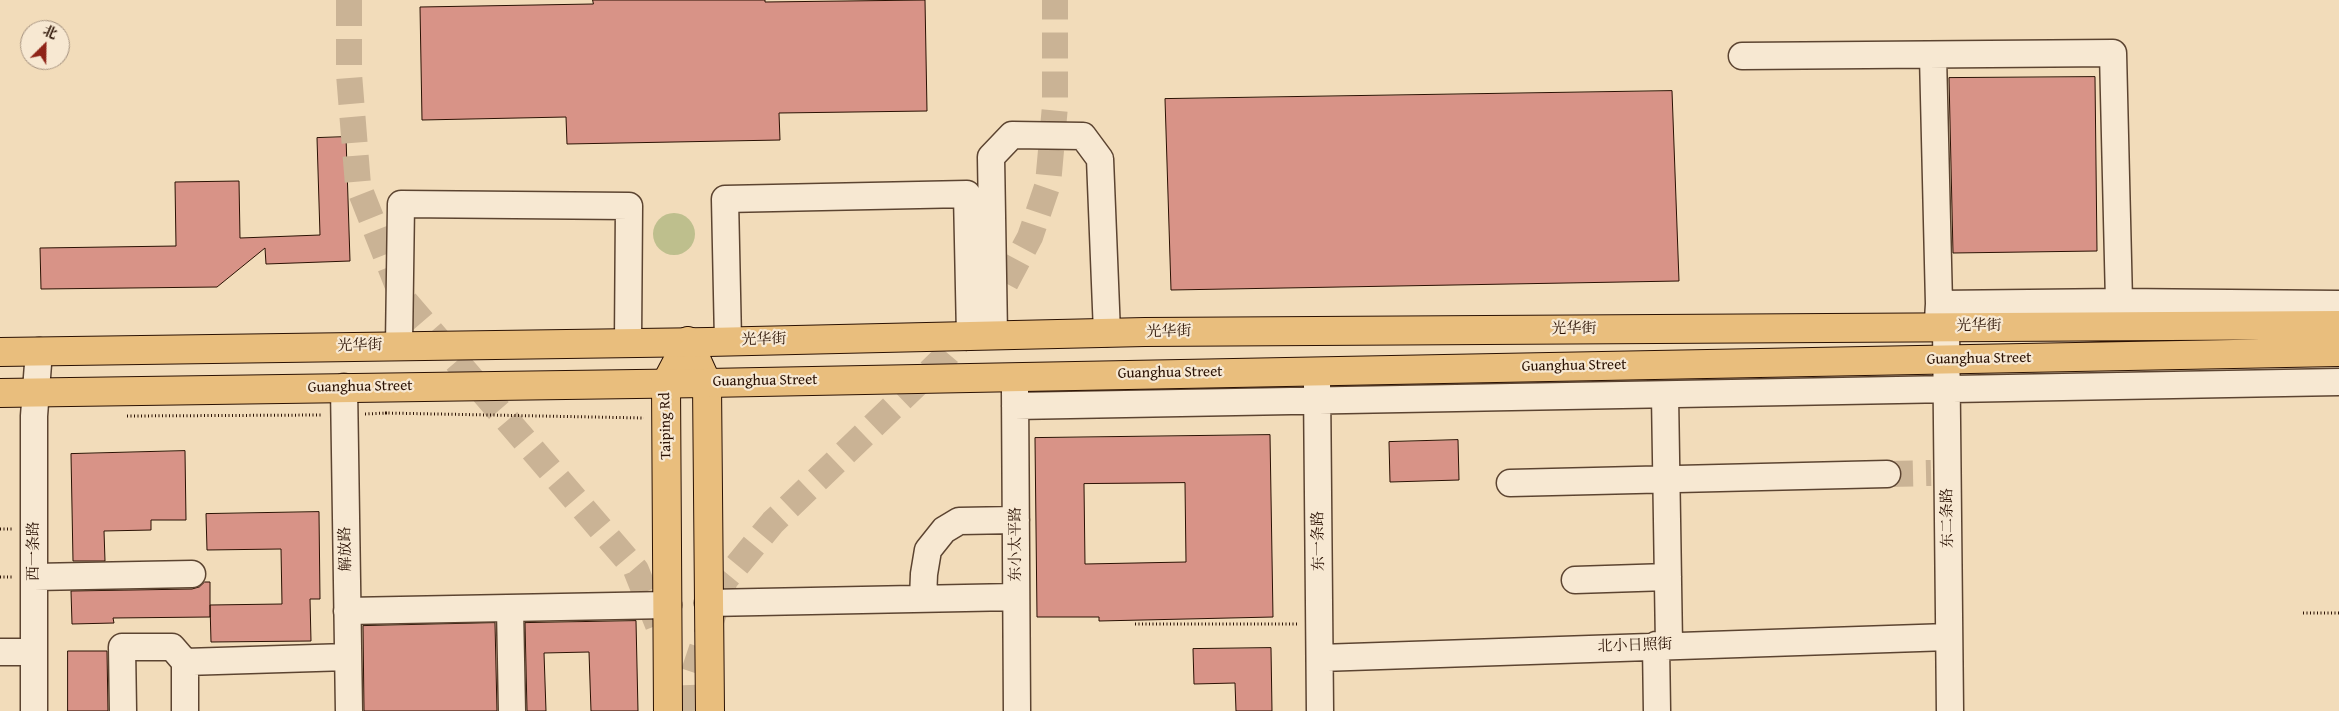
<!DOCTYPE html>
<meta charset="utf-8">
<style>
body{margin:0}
#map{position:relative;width:2339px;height:711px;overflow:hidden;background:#f2dcba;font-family:"Gentium Book Plus","Noto Serif SC",serif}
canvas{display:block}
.north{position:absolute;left:20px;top:20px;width:50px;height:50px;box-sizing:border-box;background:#f7e8d2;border:1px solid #a5927f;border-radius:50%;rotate:23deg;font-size:14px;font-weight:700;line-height:20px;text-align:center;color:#2a1103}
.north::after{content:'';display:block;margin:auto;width:18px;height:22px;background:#8f2418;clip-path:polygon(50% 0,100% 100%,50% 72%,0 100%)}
</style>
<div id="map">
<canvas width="2339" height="711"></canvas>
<div class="north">北</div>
</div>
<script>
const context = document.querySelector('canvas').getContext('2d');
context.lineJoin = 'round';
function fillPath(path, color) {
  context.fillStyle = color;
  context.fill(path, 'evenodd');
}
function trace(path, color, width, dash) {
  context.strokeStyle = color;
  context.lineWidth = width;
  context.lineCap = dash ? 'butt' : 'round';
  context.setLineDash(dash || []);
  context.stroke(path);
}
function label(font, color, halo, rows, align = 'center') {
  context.font = font + ' "Gentium Book Plus","Noto Serif SC",serif';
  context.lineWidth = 4.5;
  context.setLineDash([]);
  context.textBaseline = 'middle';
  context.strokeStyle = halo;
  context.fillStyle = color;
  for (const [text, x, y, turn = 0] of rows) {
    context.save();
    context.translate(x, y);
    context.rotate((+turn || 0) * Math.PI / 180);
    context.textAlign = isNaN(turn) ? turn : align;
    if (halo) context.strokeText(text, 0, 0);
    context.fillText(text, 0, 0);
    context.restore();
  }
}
fillPath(new Path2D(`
 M653 234a21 21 0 1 1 42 0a21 21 0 1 1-42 0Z`), '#bebf8d');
const building = new Path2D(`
 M593,0h172v2l160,-2 2,111 -148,2 1,27 -213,4 -1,-27 -144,3 -2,-113 173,-3z
 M2095,77l2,174 -144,2 -4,-175z
 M1672,91l7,190 -508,9 -6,-191z
 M346,137l4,124 -84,3 -1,-16 -48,39 -176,2 -1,-41 136,-2 -1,-64 64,-1 1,57 80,-3 -3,-97z
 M1270,435l3,182 -174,4v-4h-62l-2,-179zM1185,483l1,79 -101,2 -1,-80z
 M1458,440l1,40 -69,2 -1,-40z
 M185,451l1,69h-35v10l-47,1 1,30h-32l-2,-107z
 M319,512l1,87h-10l1,42 -100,1 -1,-37 72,-1 -1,-55 -74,1 -1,-36z
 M205,582h5v35l-97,1 1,5 -42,1 -1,-33 121,-2 7,-2z
 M636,621l2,90h-47l-2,-59 -45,1 2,58h-19l-2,-88z
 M495,623l2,88h-133l-1,-85z
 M1271,648l1,63h-36l-1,-28 -41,1 -1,-35z
 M68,651h39l1,60h-40z`);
fillPath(building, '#d89387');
trace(building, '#2a1103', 1);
trace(new Path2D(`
 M349,0v74l9,111 45,114 233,271 22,55
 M1887,474l44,-1
 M691,711l-1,-27 35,-104 48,-58 173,-166 57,-68 27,-51 18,-53 7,-78v-106`), '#cab395', 26, [26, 13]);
const minor = new Path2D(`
 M1742,56l371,-3 6,249
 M1933,56l6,248 -1,16
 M1939,304l180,-2 220,2
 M1946,326l4,385
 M994,335l-3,-178 21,-22 71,1 17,23 7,174
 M728,341l-3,-142 242,-5 3,142
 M399,345l2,-141 228,2 -1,136
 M1317,384l3,327
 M344,387l5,324
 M1015,390l2,321
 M1665,395l4,250
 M1015,406l1324,-24
 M1510,483l377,-9
 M34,577l158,-3
 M1575,580l93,-3
 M923,599l1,-25 4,-24 16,-20 15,-9 57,-1
 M708,603l308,-6
 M510,608l2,103
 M347,611l321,-6
 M1656,645l1,66
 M0,652h34
 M1320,658l629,-21
 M185,662l163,-5
 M34,711v-295l5,-65
 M123,711l-1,-64h50l13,15v49`);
const major = new Path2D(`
 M688,341l19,42 3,328
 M668,711l-2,-328 22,-42`);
const highway = new Path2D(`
 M0,352l708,-10 437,-10 1194,-7
 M0,393l707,-10 1632,-31`);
trace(minor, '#5c4431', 29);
trace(major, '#2a1103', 30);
trace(highway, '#2a1103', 30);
trace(new Path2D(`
 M385,413l259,5
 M365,414l22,-1
 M127,416l196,-1
 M0,529h12
 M0,577h13
 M2303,613h36
 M1135,624h162`), '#2a1103', 3, [1, 2.5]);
trace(minor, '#f7e8d2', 26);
trace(major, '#e9be7d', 28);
trace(highway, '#e9be7d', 28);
label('15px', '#2a1103', '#f7e8d2', [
 ["光华街",1979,326],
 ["光华街",1574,329],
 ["光华街",1169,332,-1],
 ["光华街",764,340,-1],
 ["光华街",360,346,-1],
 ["Guanghua Street",1979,359,-1],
 ["Guanghua Street",1574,366,-1],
 ["Guanghua Street",1170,373,-1],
 ["Guanghua Street",765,381,-1],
 ["Guanghua Street",360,387,-1],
 ["Taiping Rd",666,426,-91],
 ["东二条路",1948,518,-91],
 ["东一条路",1319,541,-91],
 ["东小太平路",1016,544,-90],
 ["解放路",346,549,-91],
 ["西一条路",34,551,-90],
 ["北小日照街",1635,646,-2]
]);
</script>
